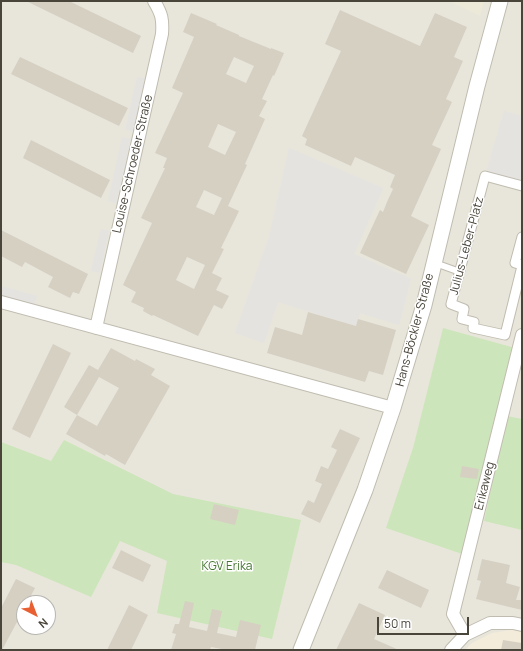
<!DOCTYPE html>
<meta charset="utf-8">
<style>
body{margin:0}
#map{position:relative;width:523px;height:651px;overflow:hidden;background:#f5f3ed;font-family:Manrope,sans-serif}
canvas{display:block}
.frame{position:absolute;inset:0;border:2px solid #49453b;pointer-events:none}
.north{position:absolute;left:16px;top:595px;width:40px;height:40px;box-sizing:border-box;background:#fff;border:1px solid #b6b5b1;border-radius:50%;rotate:138deg;font-size:11px;font-weight:700;line-height:16px;text-align:center;color:#49453b}
.north::after{content:'';display:block;margin:auto;width:14px;height:18px;background:#e85f31;clip-path:polygon(50% 0,100% 100%,50% 72%,0 100%)}
.scale{position:absolute;left:377px;top:617px;width:92px;height:18px;box-sizing:border-box;border:2px solid #49453b;border-top:0;padding-left:5px;font-size:12px;line-height:14px;white-space:nowrap;color:#49453b;-webkit-text-stroke:3px #fff;paint-order:stroke}
</style>
<div id="map">
<canvas width="523" height="651"></canvas>
<div class="frame"></div>
<div class="north">N</div>
<div class="scale">50 m</div>
</div>
<script>
const context = document.querySelector('canvas').getContext('2d');
context.lineJoin = 'round';
function fillPath(path, color) {
  context.fillStyle = color;
  context.fill(path, 'evenodd');
}
function trace(path, color, width, dash) {
  context.strokeStyle = color;
  context.lineWidth = width;
  context.lineCap = dash ? 'butt' : 'round';
  context.setLineDash(dash || []);
  context.stroke(path);
}
function label(font, color, halo, rows, align = 'center') {
  context.font = font + ' Manrope,sans-serif';
  context.lineWidth = 3;
  context.setLineDash([]);
  context.textBaseline = 'middle';
  context.strokeStyle = halo;
  context.fillStyle = color;
  for (const [text, x, y, turn = 0] of rows) {
    context.save();
    context.translate(x, y);
    context.rotate((+turn || 0) * Math.PI / 180);
    context.textAlign = isNaN(turn) ? turn : align;
    if (halo) context.strokeText(text, 0, 0);
    context.fillText(text, 0, 0);
    context.restore();
  }
}
fillPath(new Path2D(`
 M1,1h521v649h-521zM24,603h24v24h-24z`), '#e8e6db');
fillPath(new Path2D(`
 M511,630l11,1v19h-57l7,-7 20,-10z`), '#f4ecdb');
fillPath(new Path2D(`
 M449,1h35l-4,15z`), '#ede9d8');
fillPath(new Path2D(`
 M443,328l72,20 -50,207 -79,-27 27,-80z
 M507,416l15,3v111l-38,-9z
 M64,440l109,54 128,26 -29,119 -115,-26 10,-52 -47,-20 -29,56 -75,-32 -15,-3v-120l50,19z`), '#cde5ba');
fillPath(new Path2D(`
 M137,77l8,1 -12,53 -8,-1z
 M504,111l18,5v70l-37,-10z
 M122,137l9,2 -15,64 -8,-2z
 M289,148l94,40 -29,66 57,25 -12,46 -39,-12 -4,13 -78,-24 -14,41 -29,-10 34,-96z
 M101,229l8,2 -9,42 -9,-2z
 M1,286l36,10 -3,10 -33,-10z`), '#e4e3e0');
fillPath(new Path2D(`
 M26,1h43l72,35 -8,17z
 M340,10l80,36 15,-33 32,14 -13,30 9,4 -17,38 6,3 -20,43 9,4 -30,67 18,9 -23,49 -46,-21 20,-43 3,2 4,-10 6,-13 -3,-2 5,-12 -40,-18 -4,9 -46,-21 2,-6 -5,-3 39,-85 -16,-7z
 M191,13l26,11 -1,1 23,10v1l32,13v-1l13,5 -10,23 -1,-1 -11,24 5,2 -8,15 6,3 -20,45 2,1 -19,41 11,5 -18,37 3,1 -12,24 10,5 -6,12 13,6 -7,13 -8,-4 -16,31 -45,-21 -1,1 -9,-5 1,-3 -13,-6 5,-10 -13,-7 29,-62 -11,-5 24,-50h-2l4,-10 -12,-5 28,-60 -11,-5 22,-51 -11,-5zM234,57l20,9 -8,17 -20,-9zM218,124l18,8 -11,23 -17,-8zM204,190l18,8 -8,17 -18,-8zM187,257l18,8 -11,24 -18,-9z
 M20,57l108,51 -9,18 -108,-52z
 M31,140l79,40 -9,18 -78,-40z
 M1,230l87,44 -9,20 -6,-2 -3,6 -22,-11 5,-10 -28,-15 -3,5 -21,-11z
 M308,312l48,14 2,-7 38,11 -13,45 -14,-4 -4,11 -98,-29 8,-26 27,8z
 M53,344l18,9 -41,85 -18,-9z
 M111,348l24,13 1,-2 19,10 -4,6 19,11 -45,79 -19,-11 -1,2 -39,-22 11,-19 -13,-8 25,-42 9,5zM99,377l20,11 -22,38 -20,-11z
 M340,429l20,9 -40,85 -19,-9 7,-14 6,3 8,-19 -7,-3 6,-15 7,3 9,-19 -6,-3z
 M462,466l17,3 -2,10 -17,-2z
 M214,504l25,6 -4,15 -25,-6z
 M121,550l30,15 -8,17 -31,-14z
 M482,559l28,6 -4,18 14,4 -4,13h6v10l-46,-11 5,-18 -4,-1z
 M387,570l42,20 -8,18 -43,-20z
 M16,579l19,9 -8,15h-3v6l-22,41h-1v-42z
 M185,601l9,2 -5,24 18,4 5,-22 10,2 -5,22 19,4 4,-17 21,5 -6,25h-28l-16,-3 -1,3h-39l5,-16 -4,-1 3,-9h4z
 M359,603l26,12 -11,24 25,11h-63z
 M129,605l19,10 -17,35h-24z
 M503,640l19,3v7h-21z`), '#d6d0c3');
const service = new Path2D(`
 M435,263l25,9`);
const pedestrian = new Path2D(`
 M522,186l-37,-10 -34,128 13,5 -2,10 12,3 -1,6 32,7 17,-69
 M522,237l-7,26 7,2`);
const minor = new Path2D(`
 M1,302l392,106
 M96,328l66,-294c1,-14 0,-20 -8,-33
 M465,635l-12,-21 69,-279
 M451,650l14,-15 25,-12h23l9,2`);
const tertiary = new Path2D(`
 M301,650l64,-160 28,-82 31,-103 53,-219 23,-85`);
trace(service, '#c0bcb0', 8);
trace(pedestrian, '#c0bcb0', 11);
trace(minor, '#c0bcb0', 14);
trace(tertiary, '#c0bcb0', 17);
trace(service, '#fff', 6);
trace(pedestrian, '#fff', 9);
trace(minor, '#fff', 12);
trace(tertiary, '#fff', 15);
label('12px', '#49453b', '#fff', [
 ["Louise-Schroeder-Straße",133,164,-77],
 ["Julius-Leber-Platz",467,246,-75],
 ["Hans-Böckler-Straße",415,330,-75],
 ["Erikaweg",485,486,-76]
]);
label('12px', '#457732', '#fff', [
 ["KGV Erika",227,567]
]);
</script>
